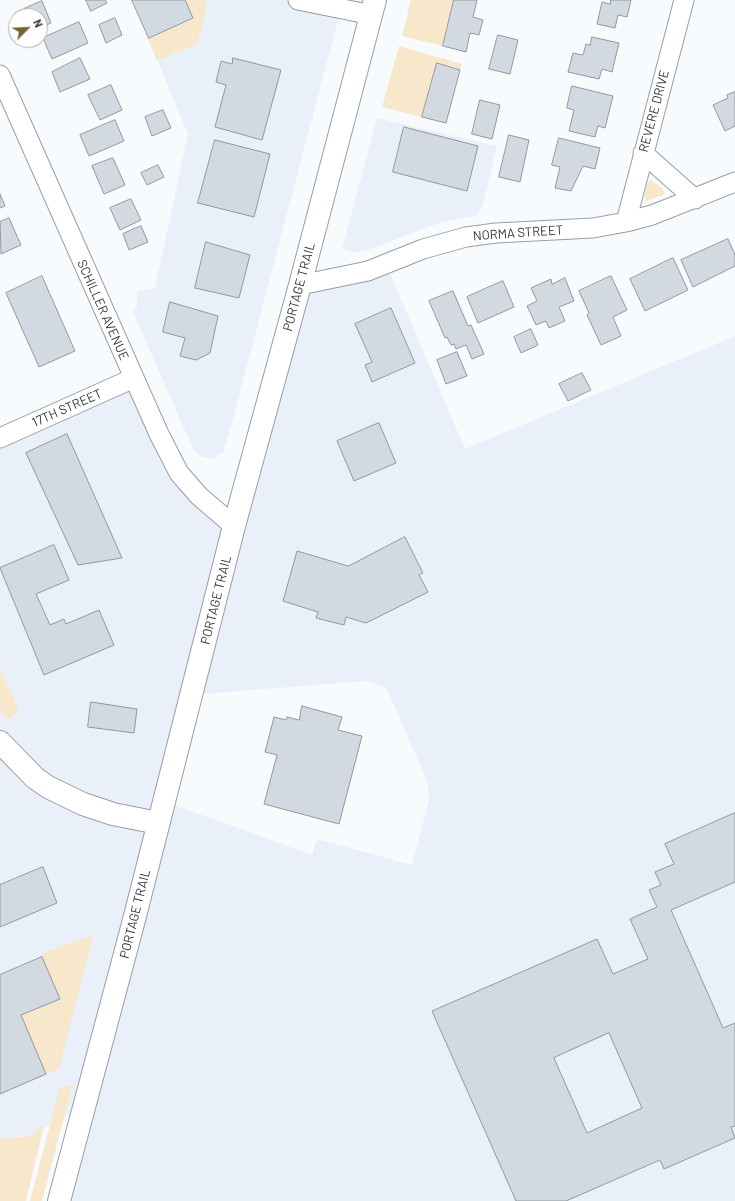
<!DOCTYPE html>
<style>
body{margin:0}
#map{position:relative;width:735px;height:1201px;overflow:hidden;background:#f8fbfe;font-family:Barlow,sans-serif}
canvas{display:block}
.north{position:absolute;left:8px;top:8px;width:40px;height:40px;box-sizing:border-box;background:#fff;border:1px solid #aeafb0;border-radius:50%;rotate:66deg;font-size:11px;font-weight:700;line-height:16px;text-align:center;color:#35373a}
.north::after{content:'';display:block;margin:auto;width:14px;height:18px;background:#7a6333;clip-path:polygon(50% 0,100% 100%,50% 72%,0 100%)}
</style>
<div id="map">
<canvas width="735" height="1201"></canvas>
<div class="north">N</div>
</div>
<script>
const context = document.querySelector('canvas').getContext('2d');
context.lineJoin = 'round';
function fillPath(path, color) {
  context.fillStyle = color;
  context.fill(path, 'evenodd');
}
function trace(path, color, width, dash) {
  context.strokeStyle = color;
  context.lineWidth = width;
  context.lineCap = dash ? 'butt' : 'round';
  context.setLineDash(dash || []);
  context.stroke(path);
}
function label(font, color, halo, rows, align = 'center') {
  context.font = font + ' Barlow,sans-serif';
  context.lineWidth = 3;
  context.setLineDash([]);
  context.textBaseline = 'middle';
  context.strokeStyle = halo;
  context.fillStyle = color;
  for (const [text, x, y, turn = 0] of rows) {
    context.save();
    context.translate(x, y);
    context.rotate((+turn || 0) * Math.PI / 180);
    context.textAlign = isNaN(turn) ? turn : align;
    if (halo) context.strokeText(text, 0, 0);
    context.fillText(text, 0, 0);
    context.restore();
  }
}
fillPath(new Path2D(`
 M132,0h243l-3,15 -31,-6 -111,421 -7,22 -11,7 -12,-3 -6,-5 -62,-141 5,-3v-15l18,-4 33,-154z
 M377,118l120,28 -14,59 -5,10 -36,7 -77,29 -11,1 -12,-3z
 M386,264l79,185 270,-113v865h-675l24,-94 -55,29 -29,3v-701l134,-60 25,56 75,91 66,-240zM365,681l21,6 41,94 2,18 -17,66 -95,-26 -5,16 -148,-54 27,-106z`), '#eaf0f9');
fillPath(new Path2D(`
 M185,0h21l-1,15 -8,29 -40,17 -9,-22 45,-20z
 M411,0h43l-11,46 -41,-10z
 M399,46l63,18 -2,6 -23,-7 -15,54 -40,-10z
 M651,180l12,9 2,5 -19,7c-3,-5 0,-18 5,-21z
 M0,669l18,39 -2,5 -5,5h-5l-6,-9z
 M93,935l-34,134 -13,5 -25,-59 39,-16 -18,-42 1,-4z
 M73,1084l-31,117h-12l30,-114z
 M44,1126l-18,75h-26v-62l29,-3z`), '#f8e8cb');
const building = new Path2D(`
 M86,0h19l2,3 -16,8z
 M132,0h53l8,18 -44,20z
 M454,0h23l-4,17 10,3 -4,15 -9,-2 -4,19 -23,-6z
 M611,0h20l-4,17 -9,-2 -3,13 -18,-4 5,-22 8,2z
 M42,1l9,22 -11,5v-12h-13l-3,-7z
 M115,18l7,17 -16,8 -7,-18z
 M79,22l9,21 -36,16 -9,-21z
 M498,35l20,5 -8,34 -21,-5z
 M592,37l27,6 -7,29 -10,-3 -3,10 -31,-7 5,-19 10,2 3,-11 4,1z
 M80,58l10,21 -30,13 -8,-20z
 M233,58l48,12 -19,70 -47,-13 11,-42 -10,-3 5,-21 11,3z
 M437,63l23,7 -14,53 -24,-6z
 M111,85l11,25 -22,10 -12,-25z
 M572,86l41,10 -8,32 -7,-2 -3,11 -26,-6 5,-21 -7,-2z
 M735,92v34l-10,5 -12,-26 15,-7 -1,-3z
 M480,100l20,5 -8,34 -20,-5z
 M163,110l8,18 -19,8 -7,-19z
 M115,120l9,21 -35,15 -9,-21z
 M404,127l74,19 -11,45 -74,-19z
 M509,135l20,5 -9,42 -21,-5z
 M559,138l41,10 -5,21 -12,-3 -12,25 -16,-3 5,-21 -8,-2z
 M215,140l55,14 -16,63 -56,-14z
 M113,158l12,27 -21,9 -12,-28z
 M158,165l6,12 -17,8 -6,-12z
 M0,194l5,12 -5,2z
 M131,199l10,21 -21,10 -10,-22z
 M9,218l12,27 -20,9 -1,-32z
 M141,226l7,16 -19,8 -6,-16z
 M728,239l7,16v11l-42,21 -12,-27z
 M206,242l44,13 -11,43 -44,-10z
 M673,258l15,32 -43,21 -15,-32z
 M42,276l33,75 -36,16 -33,-74z
 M611,276l16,34 -14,7 8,19 -20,9 -14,-30 2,-2 -10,-22z
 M565,278l9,23 -15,6 6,14 -16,7 -3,-7 -10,4 -9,-19 10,-5 -6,-13 20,-9 1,5z
 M503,281l11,26 -36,16 -11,-26z
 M453,291l15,35 3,-1 13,29 -12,5 -6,-14 -10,4 -2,-5 -3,1 -4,-8 -2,1 -16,-37z
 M170,302l48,14 -8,37 -14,7 -16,-4 5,-18 -22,-6z
 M391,308l24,55 -43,19 -7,-17 7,-3 -17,-38z
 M531,329l7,16 -17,8 -7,-16z
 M457,352l10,24 -21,8 -9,-24z
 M582,373l9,17 -23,11 -9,-17z
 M379,423l17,40 -42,18 -17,-40z
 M67,434l55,124 -44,7 -52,-112z
 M405,537l18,36 -4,2 9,17 -62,31 -20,-6 -2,8 -28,-7 2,-6 -35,-11 14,-50 51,15z
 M54,545l15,35 -33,14 14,31 14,-6 2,5 33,-14 15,35 -70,30 -44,-107z
 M91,702l46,7 -3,24 -46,-6z
 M302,706l40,11 -4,13 24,6 -23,88 -75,-20 13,-49 -12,-3 9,-35 12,3 1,-3 12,3z
 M735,813v69l-64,28 52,118 12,-5v103l-4,1 4,11 -71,31 -4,-9 -94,41h-50l-84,-190 165,-72 16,35 35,-15 -18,-40 27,-12 -8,-17 12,-5 -6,-13 19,-8 -9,-20zM609,1033l33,75 -55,25 -33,-75z
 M43,867l14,36 -57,24v-42z
 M42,957l18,42 -39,16 25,59 -46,20v-119z`);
fillPath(building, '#d3d9e1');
trace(building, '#92989f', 1);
const minor = new Path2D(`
 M298,0l74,15
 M0,75l159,359 20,39 20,23 35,30
 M643,153l52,46
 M626,222l58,-222
 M300,285l68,-14 55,-22 43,-12 30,-4 97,-5 33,-6 26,-7 83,-33
 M0,438l134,-60`);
const tertiary = new Path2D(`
 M0,742l35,36 13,9 35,17 30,10 45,9`);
const secondary = new Path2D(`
 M59,1201l75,-281 100,-394 66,-241 75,-285`);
trace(minor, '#989da5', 21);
trace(tertiary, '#989da5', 24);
trace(secondary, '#989da5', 24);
trace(minor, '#fff', 19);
trace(tertiary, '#fff', 22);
trace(secondary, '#fff', 22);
label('13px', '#35373a', '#fff', [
 ["REVERE DRIVE",654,111,-75],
 ["NORMA STREET",518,233,-4],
 ["PORTAGE TRAIL",299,287,-75],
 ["SCHILLER AVENUE",103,310,66],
 ["17TH STREET",67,408,-24],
 ["PORTAGE TRAIL",216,600,-76],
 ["PORTAGE TRAIL",135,914,-76]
]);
</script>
